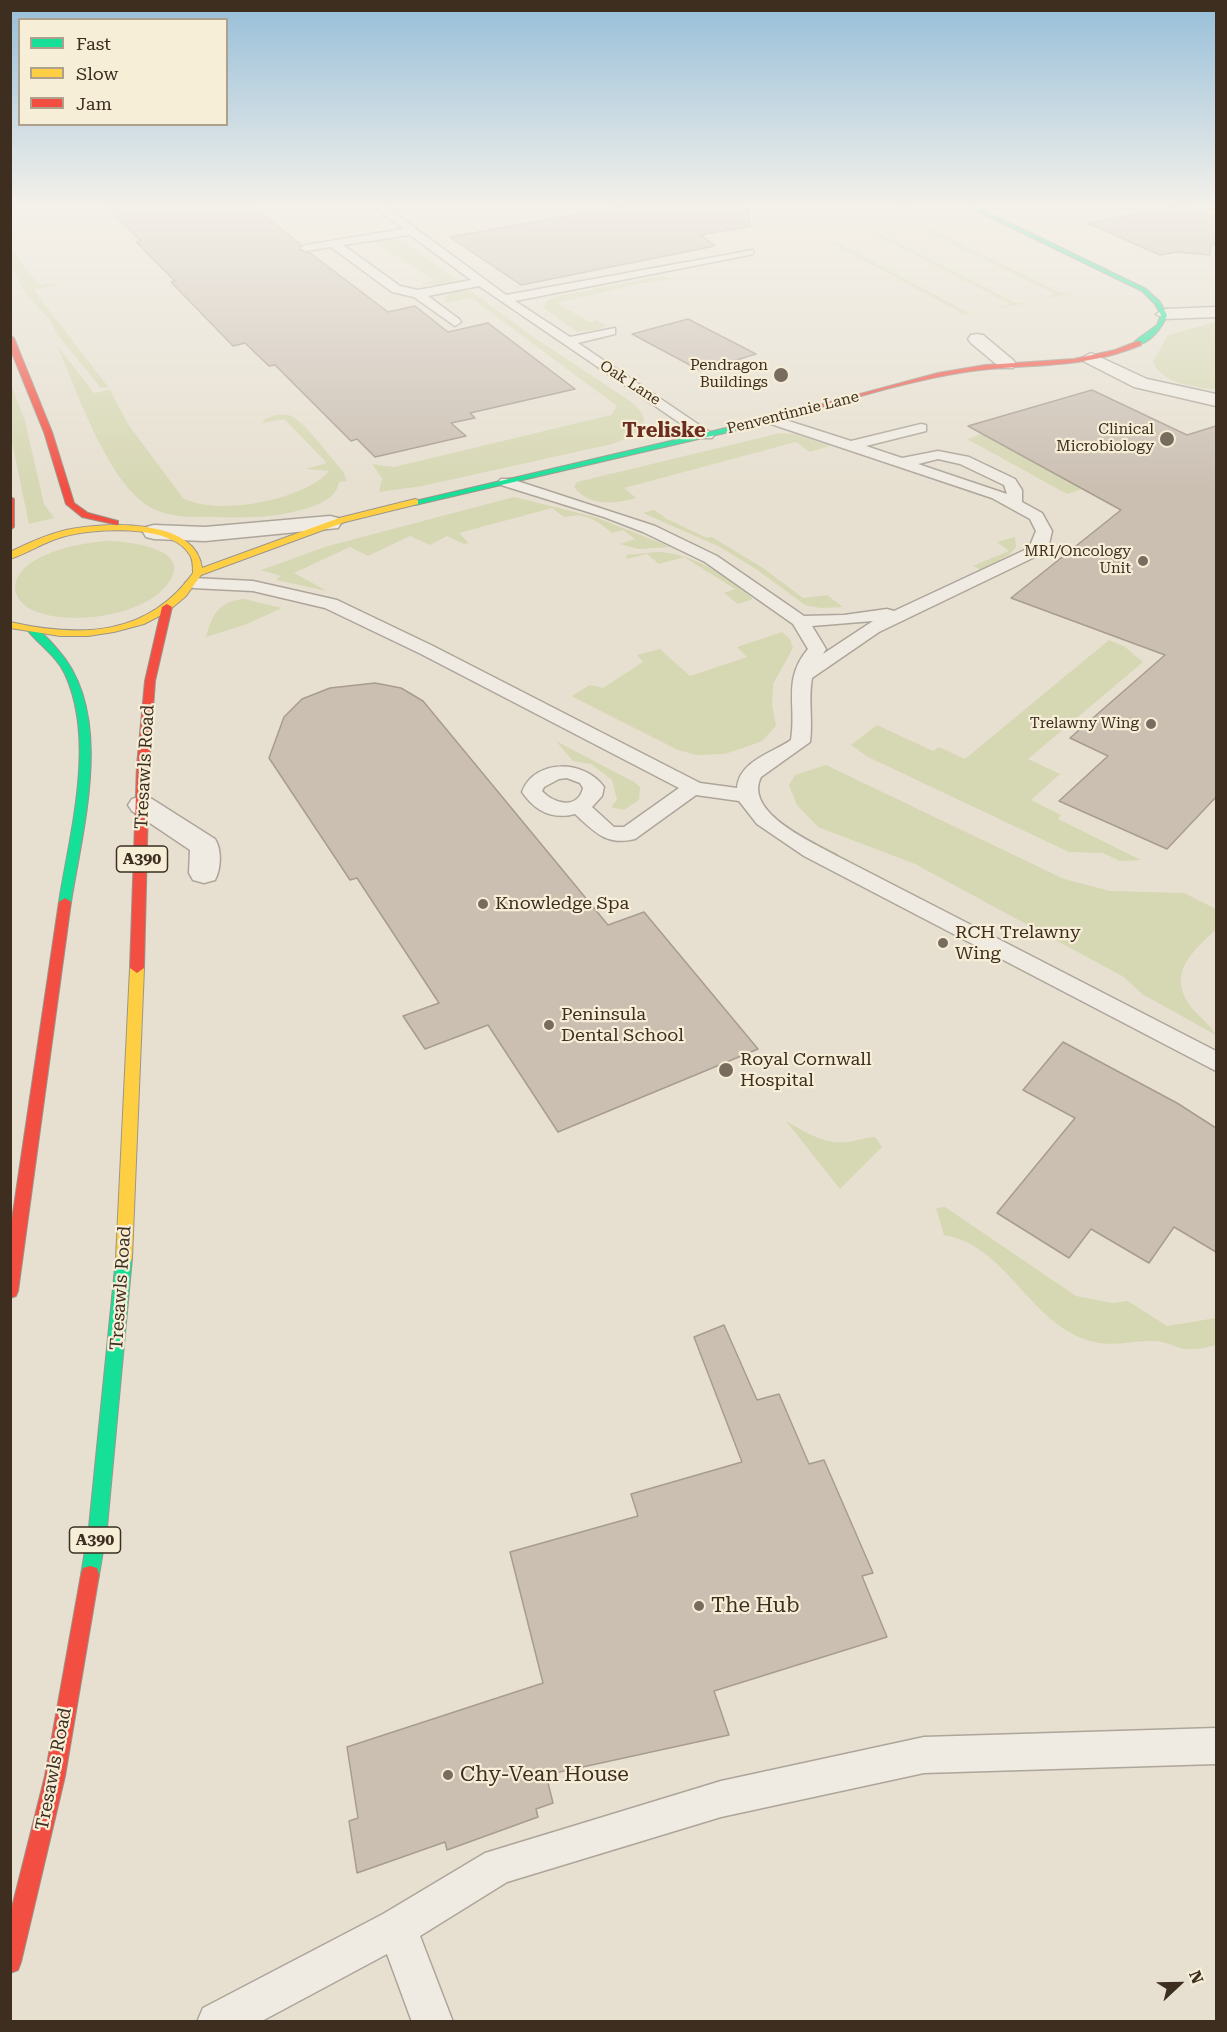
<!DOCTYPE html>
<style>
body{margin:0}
#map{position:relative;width:1227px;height:2032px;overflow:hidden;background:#e7e0d1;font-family:"Roboto Serif",serif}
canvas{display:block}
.frame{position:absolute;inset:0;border:12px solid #3d2e20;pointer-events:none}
.legend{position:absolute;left:18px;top:18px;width:210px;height:108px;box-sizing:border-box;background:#f7eed8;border:2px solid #ada18e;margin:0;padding:8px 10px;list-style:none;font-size:18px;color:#3d2e20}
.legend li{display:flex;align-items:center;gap:12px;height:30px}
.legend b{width:30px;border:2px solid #ada18e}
.north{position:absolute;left:1149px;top:1954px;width:60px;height:60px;-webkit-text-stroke:4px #f7eed8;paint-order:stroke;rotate:68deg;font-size:16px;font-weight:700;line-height:24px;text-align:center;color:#3d2e20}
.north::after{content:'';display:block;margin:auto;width:21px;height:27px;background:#3d2e20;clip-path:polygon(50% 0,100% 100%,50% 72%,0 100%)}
</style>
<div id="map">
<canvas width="1227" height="2032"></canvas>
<div class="frame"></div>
<ul class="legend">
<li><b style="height:8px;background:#16e098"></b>Fast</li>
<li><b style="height:8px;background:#ffcf43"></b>Slow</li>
<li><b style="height:8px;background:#f24e42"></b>Jam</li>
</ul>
<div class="north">N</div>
</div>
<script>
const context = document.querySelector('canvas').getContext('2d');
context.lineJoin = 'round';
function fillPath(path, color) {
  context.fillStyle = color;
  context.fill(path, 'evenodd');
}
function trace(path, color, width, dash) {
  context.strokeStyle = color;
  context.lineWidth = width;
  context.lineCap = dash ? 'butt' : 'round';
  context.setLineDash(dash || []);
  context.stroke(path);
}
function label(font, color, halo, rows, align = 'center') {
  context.font = font + ' "Roboto Serif",serif';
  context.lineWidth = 4.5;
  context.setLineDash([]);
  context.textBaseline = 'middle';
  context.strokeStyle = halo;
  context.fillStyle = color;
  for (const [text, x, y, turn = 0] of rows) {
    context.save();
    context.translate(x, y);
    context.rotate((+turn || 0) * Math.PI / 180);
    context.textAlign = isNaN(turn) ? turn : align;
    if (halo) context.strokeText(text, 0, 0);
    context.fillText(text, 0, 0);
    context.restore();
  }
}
fillPath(new Path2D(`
 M923,226l138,67 14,-1 -28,6 -2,-1 10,-3 -136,-67z
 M881,234l135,69 15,-1 -29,6 -2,-1 10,-3 -133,-69z
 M393,239l11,2 52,39 -18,5 -18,-1 14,-4 -61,-38z
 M836,242l133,71 13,-2 -31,6 12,-3 -131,-71z
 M11,248l28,37 21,-2 -26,7 74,97 -7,1 -44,-54 -6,-13 -23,-24 -17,-30z
 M661,276l12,3 -35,5 -81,19 33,19 6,-2 10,5 -6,4 -23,3 -33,-24 2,-6 8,-5z
 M456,291h15l61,45 98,65c29,22 7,35 -18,43l-190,42 -43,6 3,-14 -10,-14 22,3 217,-52 6,-9 -146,-108 -24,5 -3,-2 2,-5z
 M1216,322v68c-20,-3 -54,-6 -63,-28l15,-27z
 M57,345l37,48 16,-3 18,34 55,74c33,19 122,2 146,-27l-23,-2 21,-6 -43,-44 -22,4c5,-8 22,-11 31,-6 13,7 38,41 50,54l4,10 -8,1c-3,21 -34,27 -51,31 -25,5 -48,5 -73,4 -20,0 -40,1 -59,-7 -47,-20 -79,-120 -99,-165z
 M10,382l15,39 19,83 10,14 -25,6 -18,-86z
 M780,433l15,1 35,12 -20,6 -14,-10 -172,46 12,10c-22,6 -46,9 -62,-11l3,-5z
 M982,434l100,55 -15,5 -100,-55z
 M514,497l81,20 76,30 -33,2 -18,-5 15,-5 -12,-9 -11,3c-17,-14 -27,-21 -48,-16l-12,-9 -93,25 10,10 -5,1 -17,-8 -17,9 -20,-9 -42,20 -18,-9 -56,26 33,18 -51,-11 5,-4 -20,-6 67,-24z
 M654,510l13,9 40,19 5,-1 51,31 40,30 24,-3 16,12 -23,1 -15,-3 -49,-36 -36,-22 -77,-34z
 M1015,537l1,10 -6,7 -29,16 -8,-4 36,-15 -12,-9z
 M106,541c21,0 91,7 61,44 -25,32 -101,42 -137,24 -7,-4 -15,-12 -15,-21 2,-34 65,-45 91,-47z
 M658,552c37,2 67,23 95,47l-15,5 -14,-11 11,-4 -51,-32 -25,7 -12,-10 -20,5 -1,-4z
 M244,599l38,9 -35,16 -41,13c6,-22 13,-36 38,-38z
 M782,632l8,7 3,9 -20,36 -1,21 4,21 -14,15 -16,6 -21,7 -28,1 -19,-5 -107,-54 19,-11 13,3 40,-26 -6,-7 23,-6 30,27 57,-19 -10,-10z
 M1109,640l16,7 18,15 -115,97 32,15 -29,26 30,15 -3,4 83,41 -21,1 -17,-8 -34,-1 -201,-95 -17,-12 26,-20 56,26 6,-4 26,12z
 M556,741l78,41 6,5 -1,13 -15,10 -13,-3 6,-7 -5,-20 -21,-16 -18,-3z
 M826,765l238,114 46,12 74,2 32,16v20c-23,23 -51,44 -24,79 7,9 20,18 24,27l-74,-41 -18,-17 -209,-113 -97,-37 -21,-22 -8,-20 6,-10z
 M786,1121c19,11 39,24 62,21 9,-1 18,-5 27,-5l7,10 -42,42z
 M945,1207l131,89 36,7 16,-2 39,25 49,-8v27c-12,3 -23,6 -36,3 -9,-3 -16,-7 -26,-7 -18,-1 -37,5 -55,2 -68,-12 -90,-98 -155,-108l-8,-27z`), '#d6d7b3');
const building = new Path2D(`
 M105,205h147l49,40 -2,5 11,3 78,59 27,-6 33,26 40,-9 87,66 -105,24 5,5 -24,5 15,13 -91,21 -18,-18 -6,2 -76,-76 -6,1 -24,-23 -12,3 -62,-64 4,-1 -39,-39 5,-1z
 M628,205h120l2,21 -49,9 14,11 -194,39 -71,-48z
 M1183,205l33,13v26l-5,1 -1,10 -33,-3 -17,3 -73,-32z
 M688,319l68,35 -55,17 -69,-37z
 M1092,390l95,45 29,-9v371l-49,52 -108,-48 49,-45 -38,-18 95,-83 -154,-57 110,-88 -153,-84z
 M375,683l26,5 22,13 185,224 36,-13 114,137 -200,83 -70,-107 -63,24 -22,-33 36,-13 -82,-125 -7,2 -81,-122 15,-41 18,-18 28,-11z
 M1063,1042l114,61 39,25v124l-42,-25 -25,36 -58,-34 -22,29 -72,-45 78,-95 -52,-28z
 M724,1325l33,75 22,-6 30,70 15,-4 49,113 -11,3 25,61 -173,54 15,44 -183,40 7,28 -17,6 2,8 -91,33 -2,-8 -88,31 -8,-52 9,-3 -11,-71 196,-64 -33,-131 128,-36 -7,-22 111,-32 -48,-125z`);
fillPath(building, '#cbbfb2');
trace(building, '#a89c90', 1.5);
const lane = new Path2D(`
 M372,205h12l122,90 247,-45v4l-4,1 -234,46 55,36 45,-9v6l-37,9 136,92 -2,3h-10l-223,-152 -51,10 31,23 2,3 -6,4 -41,-29 -22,-5 -61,-45 -25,4 -6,-3 6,-3 97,-16zM410,235l61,45 -53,10 -18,-4 -57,-41z
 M894,205h18l-18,4z
 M773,416l78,25 70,-17 5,1v6l-60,15 36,12 36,-7 31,6 46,22 7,11v12l20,11 10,18 -3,13 -8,10 -162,78 -67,46c-4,21 1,42 -2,64l-49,35c-18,36 53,66 78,80l377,194v20l-412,-215 -47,-32 -18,-23 -43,-6 -61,44c-29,7 -40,-7 -60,-25 -23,6 -40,-3 -53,-22 13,-34 63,-32 82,-5l-2,9 -10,11 22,20h10l55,-39 -258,-134 -96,-46 -72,-17 -60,-3 -8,-5 8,-5 60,3 84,19 96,46 267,137 37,5c2,-27 35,-35 54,-48 6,-36 -9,-60 17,-91l-15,-25 -88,-62 -62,-30 -39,-15 -103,-32 -3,-3 3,-3h10l144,47 62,30 87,60 40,-1 43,-6 7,2 135,-63 7,-17 -6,-12 -38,-21 -224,-75v-6zM938,459l22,5 44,21 3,9 -89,-30zM873,621l-50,33 3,-5 -14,-23zM567,778l13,5 3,5c-5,22 -29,16 -41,3l2,-4 15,-8z
 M1216,1728v36l-292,9 -203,44 -214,65 -87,54 33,86h-41l-25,-68 -127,68h-63l6,-14 180,-94 102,-61 236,-72 203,-44z`);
const street = new Path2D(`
 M1216,307v10l-51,2 -9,-5 9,-5z
 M977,334l6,1 30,25 3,4 -3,4h-12l-30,-25 -3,-4 3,-4z
 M1091,353l56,26 69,15v12l-82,-19 -49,-25 -3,-4z
 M330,516l8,2 3,5 -3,5 -133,13 -51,-2 -8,-2 -3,-5 3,-5 8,-2 51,2z
 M142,796l10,3 63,40c7,11 6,30 0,41l-11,3 -11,-3 -4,-7 1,-23 -58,-39 -4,-6 4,-6z`);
const fast = new Path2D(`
 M965,205h8l173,84 14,13 7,13c-4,12 -18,30 -32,30v-4l22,-16 4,-10 -6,-11 -13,-13z
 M760,420l4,2 -1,2 -348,81 -4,-3z
 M34,629c9,3 17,13 24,21 57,64 25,176 13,252l-6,4 -6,-4c11,-70 37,-161 6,-228 -8,-17 -24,-28 -36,-42z
 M124,1251l6,2 2,5 -25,269 -8,48 -2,7 -7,2 -7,-2 -2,-7 8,-48 27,-269 2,-5z`);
const slow = new Path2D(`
 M415,499l3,1v4l-73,18 -144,53 -15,21 -19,16 -23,12 -30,8 -26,4h-28l-50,-8v-6c71,16 138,14 183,-49 0,-6 0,-13 -3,-18 -19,-32 -98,-27 -128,-18 -18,5 -34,16 -52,22v-7c18,-9 36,-17 56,-22 37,-8 130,-13 136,38l137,-50z
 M137,963l7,5 -12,290 -2,5 -6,2 -6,-2 -2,-5 14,-290z`);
const jam = new Path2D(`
 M10,336l4,2 38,94 22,71 14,10 30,8v4l-36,-8 -16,-13 -22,-72 -34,-84z
 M1138,341h3v4c-59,25 -115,18 -176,27 -70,11 -137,35 -205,52l-4,-2 182,-49 47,-8 89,-6 41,-9z
 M10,497l4,2v28l-4,3z
 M167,604l5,3 -17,74 -6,84 -5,203 -7,5 -7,-5 7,-203 8,-84 17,-74z
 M65,898l6,4 -53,389 -2,5 -6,2v-65l49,-331z
 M90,1566l7,2 2,7 -34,201 -44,186 -3,8 -8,3v-58l35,-139 36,-201 2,-7z`);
trace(lane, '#ada599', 3);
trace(street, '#ada599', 3);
trace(fast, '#9c958a', 2);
trace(slow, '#9c958a', 2);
trace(jam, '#9c958a', 2);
fillPath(lane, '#efebe3');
fillPath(street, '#efebe3');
fillPath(fast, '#16e098');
fillPath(slow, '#ffcf43');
fillPath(jam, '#f24e42');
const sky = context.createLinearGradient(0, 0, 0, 490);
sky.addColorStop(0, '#96bed9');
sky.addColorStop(0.42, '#f4f1ea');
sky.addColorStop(1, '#f4f1ea00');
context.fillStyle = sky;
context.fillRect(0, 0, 1227, 490);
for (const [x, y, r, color] of [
 [781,375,8,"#786c5e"],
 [1167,439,8,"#786c5e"],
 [1143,561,6,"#786c5e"],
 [1151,724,6,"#786c5e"],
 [483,904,6,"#786c5e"],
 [943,943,6,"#786c5e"],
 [549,1025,6,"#786c5e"],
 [726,1070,8,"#786c5e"],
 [699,1606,6,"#786c5e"],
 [448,1775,6,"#786c5e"]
]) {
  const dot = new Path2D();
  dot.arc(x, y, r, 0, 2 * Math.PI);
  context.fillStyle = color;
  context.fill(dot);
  trace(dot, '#f7eed8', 2);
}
label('15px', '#3d2e20', '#f7eed8', [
 ["Pendragon",768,366],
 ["Buildings",768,383],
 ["Clinical",1154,430],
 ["Microbiology",1154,447],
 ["MRI/Oncology",1131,552],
 ["Unit",1131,569],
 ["Trelawny Wing",1139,724]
], 'right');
label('15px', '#3d2e20', '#f7eed8', [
 ["Oak Lane",630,383,33],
 ["Penventinnie Lane",793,413,-14]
]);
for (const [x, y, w] of [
 [142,859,51],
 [95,1540,51]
]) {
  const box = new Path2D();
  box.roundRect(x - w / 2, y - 13, w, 26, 4.5);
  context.fillStyle = '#f7eed8';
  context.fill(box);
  trace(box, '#3d2e20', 1.5);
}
label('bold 16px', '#3d2e20', null, [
 ["A390",142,859],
 ["A390",95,1540]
]);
label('18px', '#3d2e20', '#f7eed8', [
 ["Tresawls Road",145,767,-87],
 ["Tresawls Road",121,1288,-86],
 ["Tresawls Road",54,1769,-79]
]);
label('18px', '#3d2e20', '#f7eed8', [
 ["Knowledge Spa",495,904],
 ["RCH Trelawny",955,933],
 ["Wing",955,954],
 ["Peninsula",561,1015],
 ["Dental School",561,1036],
 ["Royal Cornwall",740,1060],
 ["Hospital",740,1081]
], 'left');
label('bold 20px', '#6b2e1e', '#f7eed8', [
 ["Treliske",664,431]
]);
label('21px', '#3d2e20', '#f7eed8', [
 ["The Hub",711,1606],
 ["Chy-Vean House",460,1775]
], 'left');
</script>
